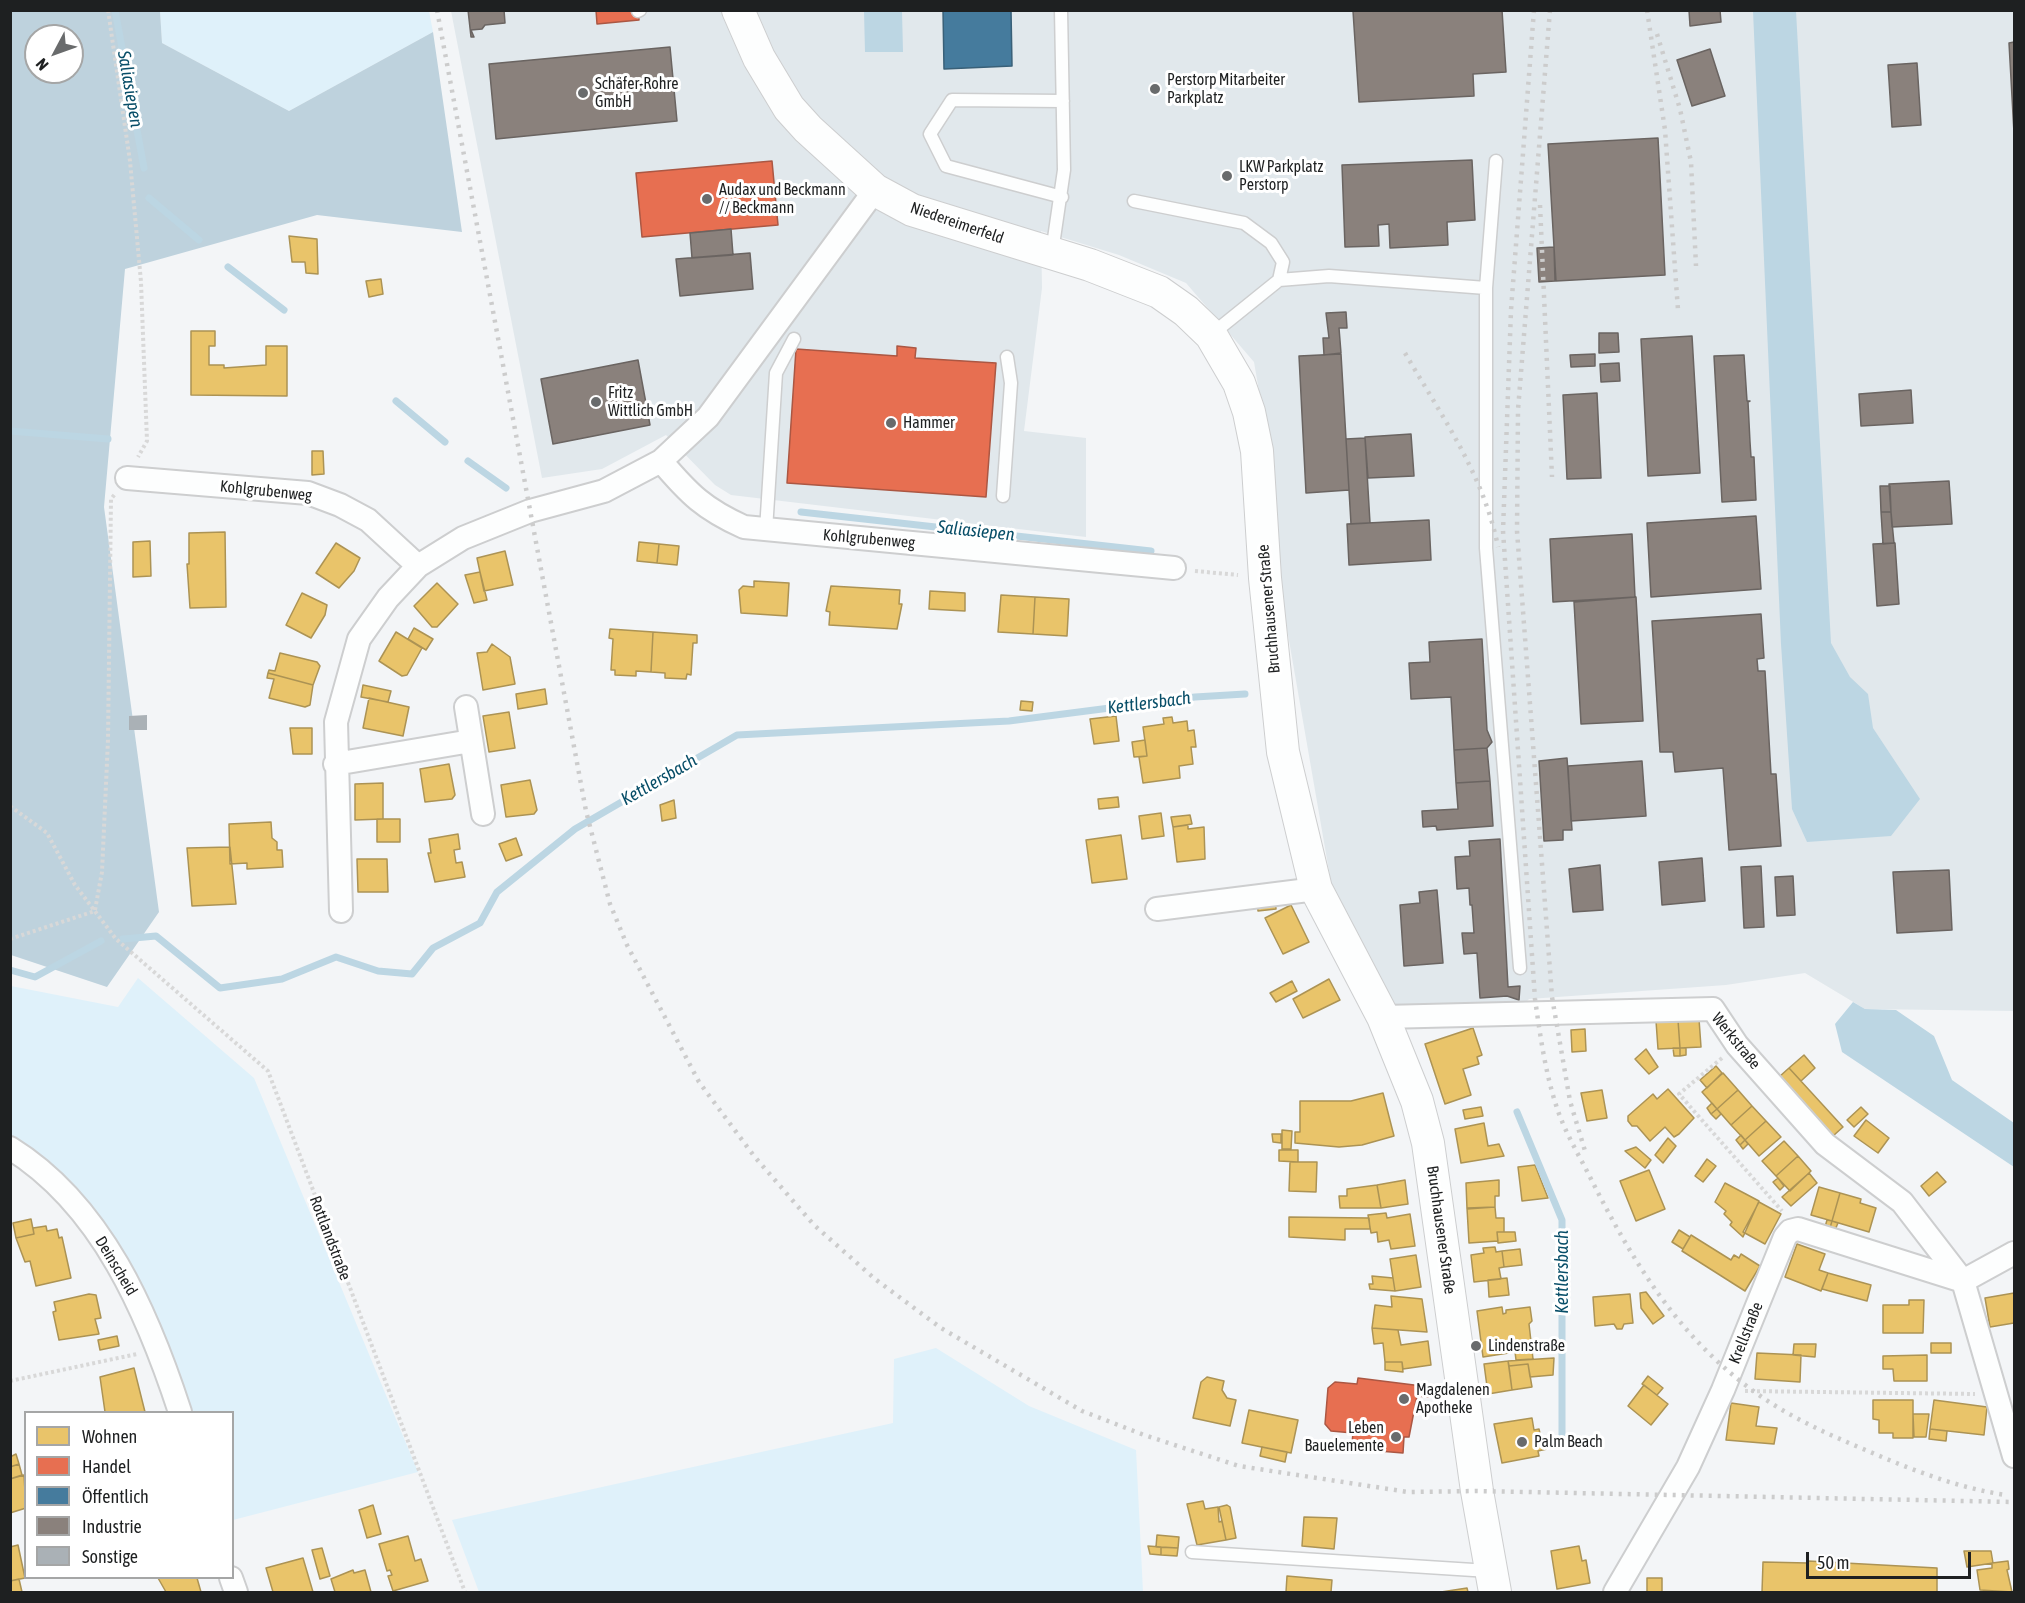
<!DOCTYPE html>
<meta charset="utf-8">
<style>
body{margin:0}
#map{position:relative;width:2025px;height:1603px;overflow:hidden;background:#f3f5f7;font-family:"Asap Condensed",sans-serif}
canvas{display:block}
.frame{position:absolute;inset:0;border:12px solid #1e2021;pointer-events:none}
.legend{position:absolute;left:24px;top:1411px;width:210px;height:168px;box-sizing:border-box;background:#fff;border:2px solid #a5a6a6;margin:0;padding:8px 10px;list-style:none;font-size:18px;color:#1e2021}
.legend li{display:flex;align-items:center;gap:12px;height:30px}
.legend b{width:30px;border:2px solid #a5a6a6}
.north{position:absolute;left:24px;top:24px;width:60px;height:60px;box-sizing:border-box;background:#fff;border:2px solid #a5a6a6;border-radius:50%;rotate:229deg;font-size:16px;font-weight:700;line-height:24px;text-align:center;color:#1e2021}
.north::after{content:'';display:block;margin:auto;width:21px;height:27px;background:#696b6c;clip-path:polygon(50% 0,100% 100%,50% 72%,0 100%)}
.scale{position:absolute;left:1806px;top:1552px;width:165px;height:27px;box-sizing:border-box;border:3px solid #1e2021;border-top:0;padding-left:8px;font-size:18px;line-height:21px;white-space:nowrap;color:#1e2021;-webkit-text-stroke:4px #fff;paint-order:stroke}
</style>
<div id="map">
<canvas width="2025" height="1603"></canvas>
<div class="frame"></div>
<ul class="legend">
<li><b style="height:16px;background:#e9c46a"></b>Wohnen</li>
<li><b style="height:16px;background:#e76f51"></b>Handel</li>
<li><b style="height:16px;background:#457b9d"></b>Öffentlich</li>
<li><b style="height:16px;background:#8a817c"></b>Industrie</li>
<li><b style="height:16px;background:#aab1b6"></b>Sonstige</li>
</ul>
<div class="north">N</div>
<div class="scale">50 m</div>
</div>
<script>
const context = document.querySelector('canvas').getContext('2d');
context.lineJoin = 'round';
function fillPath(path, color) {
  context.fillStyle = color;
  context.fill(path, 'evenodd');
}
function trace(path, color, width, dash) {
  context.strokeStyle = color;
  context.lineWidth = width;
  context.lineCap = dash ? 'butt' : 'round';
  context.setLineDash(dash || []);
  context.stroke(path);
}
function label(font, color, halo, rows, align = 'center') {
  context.font = font + ' "Asap Condensed",sans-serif';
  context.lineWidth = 6;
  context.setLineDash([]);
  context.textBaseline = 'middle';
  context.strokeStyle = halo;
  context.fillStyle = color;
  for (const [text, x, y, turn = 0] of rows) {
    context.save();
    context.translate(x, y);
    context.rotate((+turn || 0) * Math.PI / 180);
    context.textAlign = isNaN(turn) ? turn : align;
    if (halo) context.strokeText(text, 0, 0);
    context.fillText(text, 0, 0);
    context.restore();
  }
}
fillPath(new Path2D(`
 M451,11h1563v1000l-149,-2 -60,-36 -79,12 -197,14 -5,5h-131l-60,-110 -55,-317 -5,-104 -19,-111 -68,-79 -67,-28 -78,-24 1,57 -18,143 62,7v99l-355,-42 -16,-10 -49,-50 -64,34 -60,9z`), '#e1e8ec');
fillPath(new Path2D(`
 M160,11h269l4,21 -144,79 -127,-68z
 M138,978l116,100 164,394 -185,48 -1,-108h-62l-41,-113 -42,-70 -76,-74v-169l107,21z
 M936,1348l93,58 107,44 7,142h-664l-27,-72 441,-97 1,-64z`), '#dff1fa');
fillPath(new Path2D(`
 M11,11h149l2,32 127,68 144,-79 29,200 -145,-17 -192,54 -21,238 55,405 -52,75 -96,-32zM36,36h36v36h-36z`), '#bed2dd');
fillPath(new Path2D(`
 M864,11h38l1,41h-38z
 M1753,11h43l35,632 19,34 18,17 5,34 47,71 -29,37 -84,6 -15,-33 -11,-165z
 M1853,1002l12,7 31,1 38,26 18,44 62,43v44l-172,-115 -7,-28z`), '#bcd6e3');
const homes = new Path2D(`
 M289,236l28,3 1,35 -12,-1 -1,-11h-13z
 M381,279l2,15 -14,3 -3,-16z
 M191,331h24v15h-6v19h15v3l42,-3v-19h21v50l-96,-1z
 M312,451h11l1,23 -12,1z
 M225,532l1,75 -36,1 -3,-44h2v-31z
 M150,541l1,35 -18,1v-35z
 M639,542l20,2 -2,19 -20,-2z
 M336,543l24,15 -6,13 -15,17 -23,-15z
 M659,544l20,2 -2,19 -20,-2z
 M505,551l8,34 -29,6 -7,-33z
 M480,572l7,28 -13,3 -9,-28z
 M754,581l35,2 -2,33 -46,-3 -2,-23 4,-4 11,1z
 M437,583l21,21 -21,23h-5l-18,-21z
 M831,586l69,4 -1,14h3l-5,25 -68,-4 1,-13 -4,-1z
 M930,591l35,2v18l-36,-2z
 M302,593l25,12 -2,10 -14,23 -25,-13z
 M1001,595l34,2 -2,37 -35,-2z
 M1035,597l34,2 -2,37 -34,-2z
 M414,628l19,11 -7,11 -18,-11z
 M610,629l43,3 -2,40 -15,-1v5l-21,-1v-5h-4l2,-31 -4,-1z
 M396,632l26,16 -15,27 -5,1 -23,-15z
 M653,632l44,3v8h-4l-2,32 -4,-1 -1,5 -21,-1v-5l-14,-1z
 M492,644l18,13 5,27 -32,6 -6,-37 10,-1z
 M280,653l37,9 3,4 -7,19 -45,-12 1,-3 6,1z
 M268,673l45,12 -3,20 -5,2 -36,-9 5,-19 -7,-1z
 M363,685l28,6 -3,11 -27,-5z
 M545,689l2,15 -29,5 -2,-15z
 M369,698l40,9 -6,29 -40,-8z
 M1021,701l12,1 -1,9 -12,-1z
 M509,712l6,36 -26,4 -6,-36z
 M1116,716l3,25 -25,3 -4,-25z
 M1172,717l1,6 14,-2 1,10 6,-1 2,17h-5l2,17 -14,2 1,12 -37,5 -4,-26 8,-1 -4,-29 21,-3 -1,-6z
 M290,728h22v26h-19z
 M1145,740l2,16 -13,1 -2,-15z
 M449,764l6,31 -3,4 -27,3 -5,-33z
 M530,780l7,30 -3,4 -28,3 -5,-32z
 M383,783v36l-28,1v-36z
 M1118,797l1,10 -20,2 -1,-10z
 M674,800l2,18 -14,3 -2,-16z
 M1161,813l3,23 -22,3 -3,-23z
 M1190,815l2,9 -19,3 -2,-10z
 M377,819h23v23h-23z
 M271,822l1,16 5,4v8h5l1,17 -36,2v-6l-17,1 -1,-40z
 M1188,825v4l16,-2 1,32 -28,3 -4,-35z
 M458,834l2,15 -6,1 2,13 6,-1 3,15 -30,5 -7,-29h3l-2,-14z
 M1121,835l6,44 -35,4 -6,-43z
 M516,838l6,17 -16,6 -7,-17z
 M230,847l6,57 -44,2 -5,-58z
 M357,859h30l1,33h-30z
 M1275,899l1,10 -18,2 -1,-10z
 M1291,905l18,37 -26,12 -18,-36z
 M1329,979l11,21 -37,18 -10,-19z
 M1292,981l5,10 -21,11 -6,-9z
 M1699,1019l2,28 -21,1 -2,-28z
 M1678,1020l2,28 -22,1 -2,-28z
 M1473,1028l9,27 -5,2 2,7 -16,5 8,26 -26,9 -20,-60z
 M1585,1029l1,22 -14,1 -1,-22z
 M1673,1048h7v8h-6z
 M1680,1048h6v7l-6,1z
 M1646,1049l12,18 -9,7 -14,-15z
 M1804,1055l11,13 -14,13 -12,-13z
 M1716,1066l6,7 -15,15 -7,-8z
 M1789,1068l54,59 -10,9 -54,-59z
 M1723,1073l15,17 -21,19 -15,-17z
 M1668,1089l26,29 -15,16 -5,3 -9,-10 -15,14 -13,-15h-5l-4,-5v-5l25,-22 4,5z
 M1602,1090l5,28 -20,3 -6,-28z
 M1738,1090l14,16 -21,19 -14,-16z
 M1383,1093l11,43 -32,9 -23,2 -44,-4v-11h5v-31h51z
 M1712,1103l5,6 -6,5 -4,-6z
 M1752,1106l14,15 -21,19 -14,-15z
 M1481,1107l2,9 -18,3 -2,-9z
 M1861,1107l7,7 -14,13 -7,-7z
 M1717,1109l4,5 -5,5 -5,-5z
 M1866,1120l23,18 -11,15 -24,-17z
 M1766,1121l15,16 -22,19 -14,-16z
 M1484,1123l4,23 11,-2 5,12 -43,7 -6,-34z
 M1282,1130l10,1 -1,18h-9z
 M1272,1134h9v9l-8,-1z
 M1741,1135l4,5 -5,5 -4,-5z
 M1668,1138l8,8 -13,17 -8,-8z
 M1745,1140l3,4 -5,5 -3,-4z
 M1784,1141l14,15 -22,20 -14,-15z
 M1636,1147l15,13 -6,8 -20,-17z
 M1279,1150h19v12l-19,-1z
 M1798,1156l13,15 -21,20 -14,-15z
 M1707,1159l9,7 -13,16 -8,-6z
 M1290,1162h27l-1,30 -27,-1z
 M1535,1165l13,33 -26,3 -4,-34z
 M1649,1170l16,39 -29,12 -16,-40z
 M1937,1172l9,10 -17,14 -8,-10z
 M1809,1173l8,10 -26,23 -9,-9z
 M1778,1178l6,8 -4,4 -7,-8z
 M1405,1180l3,24 -27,4 -4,-23z
 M1499,1180v16h-4v11l-28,2 -1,-26z
 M1725,1183l34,18 -16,36 -13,-12 2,-3 -8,-8 2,-3 -11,-9z
 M1377,1185l4,23h-41l-1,-12h8v-7z
 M1819,1187l21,6 -8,28 -21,-6z
 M1840,1193l21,6 -1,4 16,5 -7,24 -37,-11z
 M1759,1202l22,12 -16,30 -22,-12z
 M1495,1207l1,11h8v14h-7l1,9 -29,2 -2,-35z
 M1386,1213l1,5 23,-4 5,32 -24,3 -2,-9 -11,2 -1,-10 -6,1 -3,-18z
 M1289,1217l80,1 1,11h-25v11l-56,-3z
 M31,1219l3,15 -18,4 -3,-15z
 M1827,1220l5,1 -2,7 -5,-1z
 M1832,1221l6,2 -3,7 -5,-2z
 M46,1226l1,5 10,-2 2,9 3,-1 9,41 -35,8 -6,-25 -5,1 -9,-24 18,-4 -1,-6z
 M1679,1230l11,7 -7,12 -11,-7z
 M1497,1232h18l1,9 -18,2z
 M1691,1235l40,25 3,-5 5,3 2,-4 19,12 -15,25 -63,-40z
 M1797,1244l28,10 -6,16 9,3 -7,18 -36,-14z
 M1495,1247l1,5 6,-1 2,16 -5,1 2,11 -27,3 -3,-27 13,-2 -1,-5z
 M1520,1249l2,16 -18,2 -2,-16z
 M1416,1255l5,32 -26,4 -5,-32z
 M1828,1273l43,12 -4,16 -45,-12z
 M1372,1276l21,2 2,13 -25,-2 -1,-5h4z
 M1507,1278l2,17 -20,2 -1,-17z
 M1646,1292l18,24 -11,8 -12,-16 -1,-15z
 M2014,1293v30l-24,4 -5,-29z
 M89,1294l7,1 5,23 -6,1 4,15 -40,6 -6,-28 3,-1 -2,-9z
 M1630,1294l3,29 -9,1 -2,5h-5l-3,-5 -19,2 -2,-29z
 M1391,1296l31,3 5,33 -55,-4 3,-23 17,2z
 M1909,1300h15l-1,33h-40v-28h26z
 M1502,1307l1,7 3,-1v-3l24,-3 2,14 -3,3 4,35 -17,1 -1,-8 -32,5 -6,-46z
 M1372,1328l26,2 3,15 27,-4 3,24 -28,4 -1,-7h-17l-2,-19 -9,1z
 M117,1336l2,10 -19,4 -2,-10z
 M1931,1343h20v10h-20z
 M1794,1344h22l-1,13 -22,-2z
 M1757,1353l44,2 -1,27 -45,-3z
 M1927,1355v26h-33l-1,-12h-10v-13z
 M1554,1358l-1,17 -23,2 -2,-13 -19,2 -1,-5z
 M1508,1361l4,29 -24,4 -4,-30z
 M1385,1362h17l1,10 -18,-2z
 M1528,1364l4,23 -20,3 -3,-24z
 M134,1368l11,44h-40l-5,-35z
 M1648,1376l15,12 -6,7 -15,-11z
 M1207,1377l17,4 -2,9 5,8 9,2 -6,26 -37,-8 8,-36z
 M1644,1385l24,19 -17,21 -23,-19z
 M1873,1400h40v38h-20v-5h-14v-13l-6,-1z
 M1934,1400l53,7 -3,28 -54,-6z
 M1731,1403l28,4 -3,19 21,2 -3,16 -48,-4z
 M1249,1410l49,10 -7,33 -49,-10z
 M1913,1414h16l-3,23h-12z
 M1532,1418l2,12 5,-1 2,9 4,-1 2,12 -9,2 1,5 -37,7 -8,-39z
 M1930,1429l17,2 -1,10 -17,-2z
 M1262,1447l25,5 -2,10 -25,-6z
 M16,1454l3,10 -9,3v-10z
 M19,1464l3,11 -12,4v-12z
 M24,1475l2,33 -16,5v-34z
 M1203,1501l2,8 13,-2 1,15 3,-1 4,19 -29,5 -10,-41z
 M373,1505l8,29 -14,4 -8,-28z
 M1227,1505l3,2 6,31 -10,2 -7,-33z
 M1304,1517l33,1 -3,31 -32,-3z
 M1157,1535l22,2 -1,11 -22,-1z
 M408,1536l7,25 6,-2 7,22 -35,10 -5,-15 4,-1 -2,-5 -3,1 -8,-27z
 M18,1545l7,33 -15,3v-34z
 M1148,1546l13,1v8l-11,-1z
 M1579,1546l3,15 4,-1 4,23 -33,6 -6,-38z
 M1161,1547l17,1 -1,8 -16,-1z
 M322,1548l8,28 -10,3 -8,-29z
 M1964,1551h27l2,12 -26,4z
 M303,1558l10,34h-40l-7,-24z
 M1808,1561l129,7v24h-175l1,-30 45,1z
 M2008,1561l1,8 -2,1 5,22 -32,-2 -3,-20 15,-2v-5z
 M353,1570l1,3 11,-3 6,22h-36l-4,-13z
 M1287,1576l45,4 -1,12h-45z
 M158,1578h39l4,14h-35z
 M1647,1578h15v14h-15z
 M19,1579l3,13h-12v-11z
 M1467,1588l1,4h-27z`);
fillPath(homes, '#e9c46a');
trace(homes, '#ac9354', 1.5);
const shops = new Path2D(`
 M596,10h42l1,10 -42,4z
 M772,161l6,64 -136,12 -6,-64z
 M897,346l19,2 -1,10 81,5 -10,134 -199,-14 9,-134 101,7z
 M1358,1378l72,9 -1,10 -12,-1 -8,41h-5l-1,16 -36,-3v-6l-15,-1 1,-10 -22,-2 -6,-7 3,-36 7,-6 22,2z`);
fillPath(shops, '#e76f51');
trace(shops, '#ab5743', 1.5);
const public = new Path2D(`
 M943,10h68l1,56 -68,3z`);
fillPath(public, '#457b9d');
trace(public, '#396078', 1.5);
const industry = new Path2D(`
 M468,10h36l1,13 -20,2 -3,4 -11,1 3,7h-3z
 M1502,10l4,62 -33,2 1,22 -115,6 -6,-91z
 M1689,10h31l1,12 -31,4z
 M2014,42v91l-5,-90z
 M670,47l7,74 -181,18 -7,-75z
 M1710,49l15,47 -33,10 -15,-46z
 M1917,63l4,62 -29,2 -4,-62z
 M1658,138l7,137 -109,6 -8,-137z
 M1472,160l3,60 -28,2 1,23 -58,3 -1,-24 -11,1 1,21 -34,1 -3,-82z
 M731,229l2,26 -41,3 -2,-25z
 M1554,247l1,34 -16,1 -2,-34z
 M750,253l3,36 -73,7 -4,-37z
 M1346,312l1,16h-8l2,25 -17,2 -1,-17h6l-3,-25z
 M1599,333h19l1,19 -20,1z
 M1692,336l8,137 -52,3 -7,-137z
 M1341,354l8,136 -43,3 -7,-137z
 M1595,354v12l-24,1 -1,-12z
 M1744,355l3,46h3l-2,1 2,40 1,15h3l2,43 -34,2 -8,-146z
 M638,360l12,65 -97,19 -12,-65z
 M1619,363l1,18 -19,1 -1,-18z
 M1911,390l2,33 -52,3 -2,-32z
 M1597,393l4,85 -34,1 -4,-84z
 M1411,434l3,42 -46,2 -3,-41z
 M1365,438l5,85 -19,1 -5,-85z
 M1949,481l3,43 -60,3 -3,-43z
 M1880,486h10l1,26h-10z
 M1881,512h10l3,31 -11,1z
 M1756,516l5,73 -110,8 -4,-74z
 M1429,520l2,40 -82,5 -2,-41z
 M1632,534l3,63 -82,5 -3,-63z
 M1895,543l4,61 -22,2 -4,-62z
 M1636,597l7,124 -62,3 -7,-122z
 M1761,614l3,44 -7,1 1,12h7l6,103h5l5,72 -52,4 -6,-82 -48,4 -2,-20h-13l-8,-131z
 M1482,639l5,91 5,12 -5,6 -33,2 -3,-53 -40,2 -2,-36 21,-1 -1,-20z
 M1487,748l3,33 -34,2 -2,-33z
 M1567,758l5,72h-9v10l-19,1 -5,-80z
 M1642,761l4,55 -75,5 -3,-55z
 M1490,781l3,45 -56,4 -1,-4 -13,1 -1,-16 36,-2 -2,-26z
 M1500,839l8,148 12,-1 -1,14 -12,-4 -27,2 -3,-45 -13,1 -2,-21h12l-2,-28h-2l-1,-17 -12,1 -2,-32 15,-1 -1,-15z
 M1702,858l3,43 -43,4 -3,-43z
 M1600,865l3,45 -30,2 -4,-43z
 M1761,866l3,61 -20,1 -3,-61z
 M1949,870l3,60 -55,3 -4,-61z
 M1793,876l2,39 -18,1 -2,-39z
 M1437,890l6,73 -39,3 -4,-61 20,-2 -1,-11z`);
fillPath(industry, '#8a817c');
trace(industry, '#6a6461', 1.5);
trace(new Path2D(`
 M115,10l29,158
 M149,198l50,42
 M228,267l56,43
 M396,401l49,41
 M10,431l98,8
 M468,461l38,27
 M801,512l350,39
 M123,939l33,-3 64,52 62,-9 54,-22 42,14 34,3 21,-26 47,-25 17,-31 78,-63 162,-94 272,-14 186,-24 50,-3
 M10,970l25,7 66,-36
 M1517,1112l45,108v221`), '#bcd6e3', 7);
fillPath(new Path2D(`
 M147,715v15h-18v-14z`), '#aab1b6');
const lane = new Path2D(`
 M638,11l2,-1
 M1062,197l-116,-31 -16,-32 22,-34 111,1
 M1134,201l110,22 27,20 12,19 -4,18
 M1052,252l12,-82 -3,-160
 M1486,288l10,-127
 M1212,334l67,-54 50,-4 157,12v260l34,420
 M1003,496l8,-113 -4,-26
 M766,530l10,-157 18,-34
 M1192,1552l297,19`);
const street = new Path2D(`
 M661,461c28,33 43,48 83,66l430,41
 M127,478l181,15 32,12 28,15 50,46
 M466,707l17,107
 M335,764l136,-23
 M1157,909l159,-20
 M341,911l-5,-189 23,-83 29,-41 30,-32 45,-28 67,-27 74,-20 57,-30 47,-44 167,-227
 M1383,1017l330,-8 24,36 88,99 77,58 61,79 51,175
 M10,1148c92,57 138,166 170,264
 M1963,1281l51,-28
 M231,1578l5,14
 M1615,1592l73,-125 35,-77 62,-153 5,-6 8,-2 165,52`);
const secondary = new Path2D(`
 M738,10l21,48 30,50 19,21 67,61 37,20 178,55 69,27 27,19 25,24 28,48 10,29 8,39 8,127 18,174 33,137 67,128 34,84 11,42 49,348 18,101`);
trace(lane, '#cdcecf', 15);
trace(street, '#cdcecf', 26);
trace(secondary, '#cdcecf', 34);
trace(new Path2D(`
 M108,10l22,151 11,121 6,159 -9,16
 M1195,571l43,4
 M10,806l37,27 28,52 41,54 152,132 197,521
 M95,910l7,-38 6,-132 3,-241 4,-5
 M10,939l85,-28
 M1722,1058l-43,36 103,117
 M10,1381l127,-27
 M1745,1391l230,3`), '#d8d8d8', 4, [3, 3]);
trace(lane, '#fdfefe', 12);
trace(street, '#fdfefe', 22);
trace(secondary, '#fdfefe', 32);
trace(new Path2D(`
 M437,10l149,801 24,93 17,41 72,137 55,74 60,69 61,54 66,49 141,83 62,24 95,31 169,26 69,-1 537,11
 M1534,10l-23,300 -8,221 32,468c5,35 10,72 21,106 8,26 23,50 35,74 41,81 86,156 161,211 35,26 75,44 116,61 44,19 90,37 138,44
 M1550,10l-32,400 -1,121 35,466 18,104 15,50
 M1647,10l18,120 13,180
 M1657,34l23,75 11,53 5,104
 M1540,205l12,272
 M1405,353c36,62 79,122 93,194`), '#ccc', 4.5, [3, 6]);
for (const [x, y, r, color] of [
 [1155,89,6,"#696b6c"],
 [583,93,6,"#696b6c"],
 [1227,176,6,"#696b6c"],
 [707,199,6,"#696b6c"],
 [596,402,6,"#696b6c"],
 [891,423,6,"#696b6c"],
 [1476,1346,6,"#696b6c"],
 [1404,1399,6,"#696b6c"],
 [1396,1437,6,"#696b6c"],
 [1522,1442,6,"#696b6c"]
]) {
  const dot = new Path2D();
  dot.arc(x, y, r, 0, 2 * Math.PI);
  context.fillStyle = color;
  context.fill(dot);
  trace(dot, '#fff', 2);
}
label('16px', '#1e2021', '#fff', [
 ["Perstorp Mitarbeiter",1167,80],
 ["Parkplatz",1167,98],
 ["Schäfer-Rohre",595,84],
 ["GmbH",595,102],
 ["LKW Parkplatz",1239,167],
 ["Perstorp",1239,185],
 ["Audax und Beckmann",719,190],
 ["// Beckmann",719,208],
 ["Fritz",608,393],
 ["Wittlich GmbH",608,411],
 ["Hammer",903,423],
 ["Lindenstraße",1488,1346],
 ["Magdalenen",1416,1390],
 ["Apotheke",1416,1408],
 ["Leben",1384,1428,"right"],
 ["Bauelemente",1384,1446,"right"],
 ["Palm Beach",1534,1442]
], 'left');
label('16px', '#1e2021', '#fff', [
 ["Niedereimerfeld",957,223,19],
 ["Kohlgrubenweg",266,491,6],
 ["Kohlgrubenweg",869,539,5],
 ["Bruchhausener Straße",1269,609,-95],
 ["Werkstraße",1736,1041,51],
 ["Bruchhausener Straße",1441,1230,82],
 ["Rottlandstraße",330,1238,69],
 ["Deinscheid",116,1266,59],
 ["Krellstraße",1746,1333,-68]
]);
label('italic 18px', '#084e68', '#fff', [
 ["Saliasiepen",130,89,80],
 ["Saliasiepen",976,531,6],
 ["Kettlersbach",1149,703,-7],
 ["Kettlersbach",659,780,-30],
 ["Kettlersbach",1562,1272,-90]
]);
</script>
